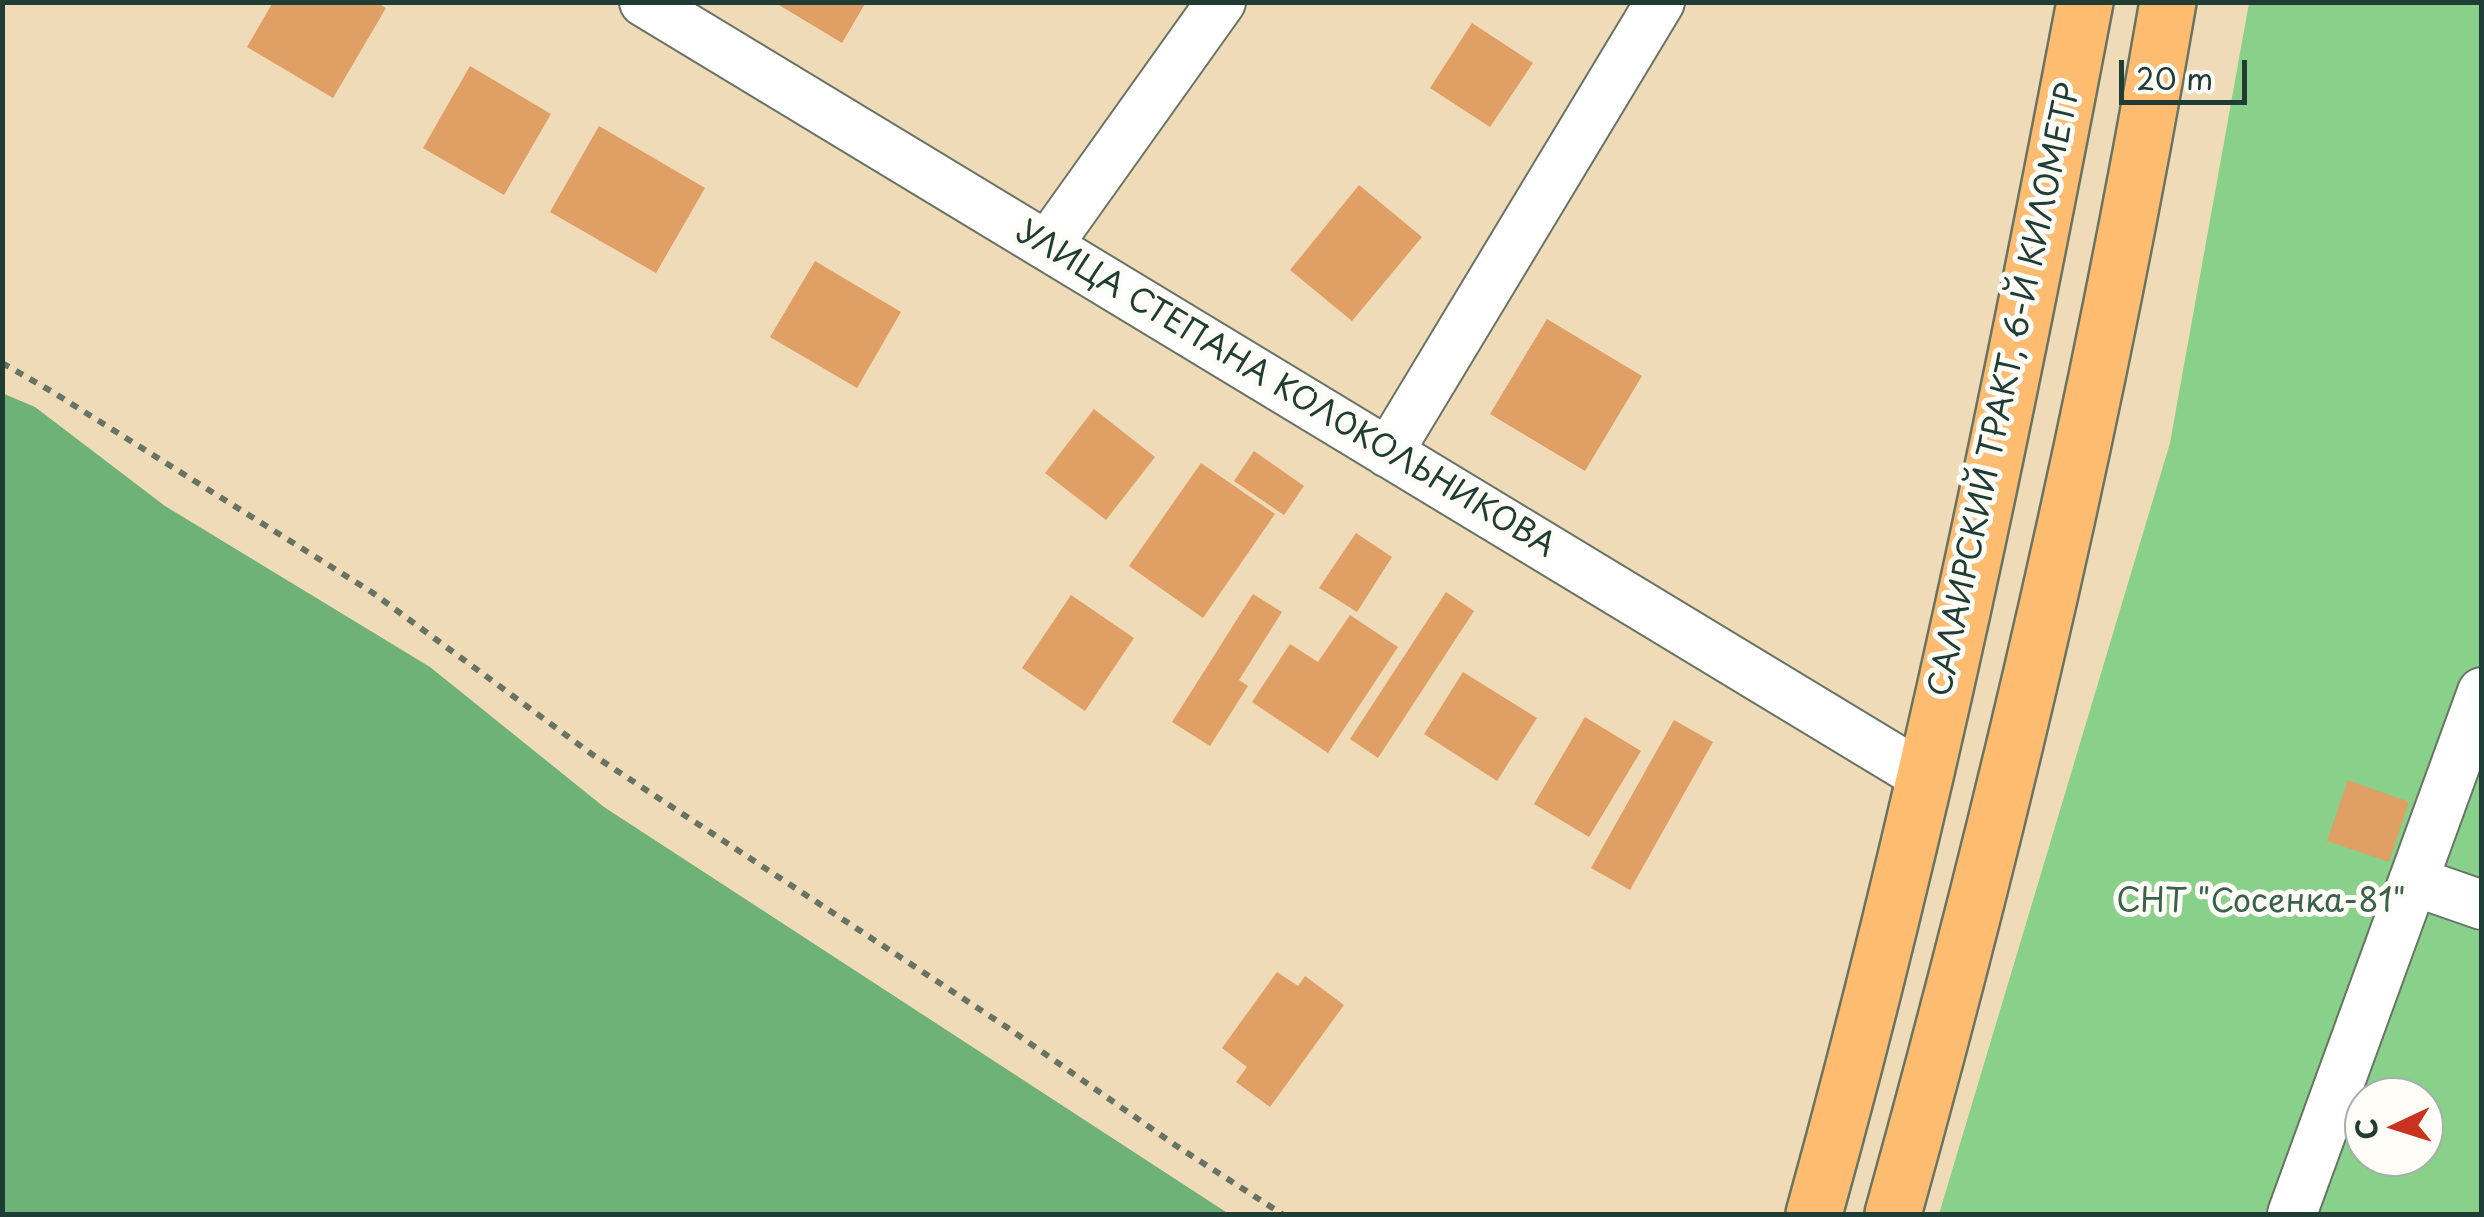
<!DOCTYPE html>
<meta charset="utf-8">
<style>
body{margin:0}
#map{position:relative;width:2484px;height:1217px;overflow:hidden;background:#f0dbb9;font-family:"Playpen Sans",sans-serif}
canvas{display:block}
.frame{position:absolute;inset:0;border:5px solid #1f3d34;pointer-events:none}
.north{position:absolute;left:2344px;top:1077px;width:100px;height:100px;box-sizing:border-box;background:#fdfcf7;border:2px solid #a4b0a9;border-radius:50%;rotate:266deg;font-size:28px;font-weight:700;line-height:40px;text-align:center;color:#1f3d34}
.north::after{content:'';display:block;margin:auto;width:35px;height:45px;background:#c8321e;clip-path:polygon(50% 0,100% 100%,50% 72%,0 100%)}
.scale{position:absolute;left:2119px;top:60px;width:128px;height:45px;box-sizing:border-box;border:5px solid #1f3d34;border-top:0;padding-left:12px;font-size:30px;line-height:35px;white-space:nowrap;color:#1f3d34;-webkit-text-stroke:8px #fdfcf7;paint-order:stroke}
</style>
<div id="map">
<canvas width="2484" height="1217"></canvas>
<div class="frame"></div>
<div class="north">С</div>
<div class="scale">20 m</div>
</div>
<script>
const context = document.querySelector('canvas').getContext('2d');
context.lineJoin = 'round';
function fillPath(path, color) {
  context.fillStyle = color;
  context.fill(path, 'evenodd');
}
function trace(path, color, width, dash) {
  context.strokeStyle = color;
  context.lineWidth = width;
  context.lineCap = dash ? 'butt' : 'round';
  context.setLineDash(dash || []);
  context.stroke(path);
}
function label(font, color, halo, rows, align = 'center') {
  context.font = font + ' "Playpen Sans",sans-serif';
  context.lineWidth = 10;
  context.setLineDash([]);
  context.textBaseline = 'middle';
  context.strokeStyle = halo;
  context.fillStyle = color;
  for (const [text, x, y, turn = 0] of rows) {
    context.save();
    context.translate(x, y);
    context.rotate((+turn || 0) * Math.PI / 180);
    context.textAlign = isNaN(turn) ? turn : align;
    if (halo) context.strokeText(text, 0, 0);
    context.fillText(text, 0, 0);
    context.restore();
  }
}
fillPath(new Path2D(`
 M2249,3h232v1211h-542l231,-771zM2364,1097h60v60h-60z`), '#89d08b');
fillPath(new Path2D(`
 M2,393l33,14 130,99 265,161 174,140 625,407h-1226z`), '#6eb277');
fillPath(new Path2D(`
 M273,2h103l10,6 -53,90 -86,-51z
 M774,2h92l-24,41z
 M1472,23l61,40 -43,64 -60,-39z
 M470,66l81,48 -47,81 -81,-47z
 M599,126l106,62 -49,85 -106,-61z
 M1359,185l63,52 -70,84 -62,-51z
 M815,261l86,51 -44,76 -87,-51z
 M1547,319l95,57 -57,95 -95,-57z
 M1094,409l61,48 -49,63 -61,-47z
 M1254,451l50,35 -20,29 -50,-34z
 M1201,463l74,51 -72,104 -74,-52z
 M1356,533l36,24 -35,55 -38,-24z
 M1446,592l28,19 -96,147 -28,-19z
 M1253,594l29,18 -43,68 9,6 -38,60 -38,-24z
 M1071,595l63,43 -49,73 -63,-43z
 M1350,615l48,32 -70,106 -76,-51 38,-58 28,18z
 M1463,672l74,46 -40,63 -73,-47z
 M1585,717l56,34 -52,86 -55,-33z
 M1674,720l39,22 -83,148 -39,-22z
 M2348,780l61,22 -20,60 -62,-21z
 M1277,972l21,14 7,-10 39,29 -74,102 -34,-25 11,-15 -25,-19z`), '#df9f65');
const minor = new Path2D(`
 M644,2l1282,776
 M1047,246l174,-244
 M1388,453l272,-451
 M2413,881l69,24
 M2292,1214l190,-522`);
const highway = new Path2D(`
 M1814,1214c111,-399 194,-805 271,-1212
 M1893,1214c111,-398 205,-804 275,-1212`);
trace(minor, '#687463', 52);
trace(highway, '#687463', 60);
trace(new Path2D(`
 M2,363l49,28 322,202 220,162 415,273 167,117 107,69`), '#687463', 6, [8, 8]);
trace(minor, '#fff', 48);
trace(highway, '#febc70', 55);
label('32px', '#1f3d34', '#fdfcf7', [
 ["УЛИЦА СТЕПАНА КОЛОКОЛЬНИКОВА",1285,390,31],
 ["САЛАИРСКИЙ ТРАКТ, 6-Й КИЛОМЕТР",2006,390,-78]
]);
label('32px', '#3a624a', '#fdfcf7', [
 ["СНТ \"Сосенка-81\"",2261,903]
]);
</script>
